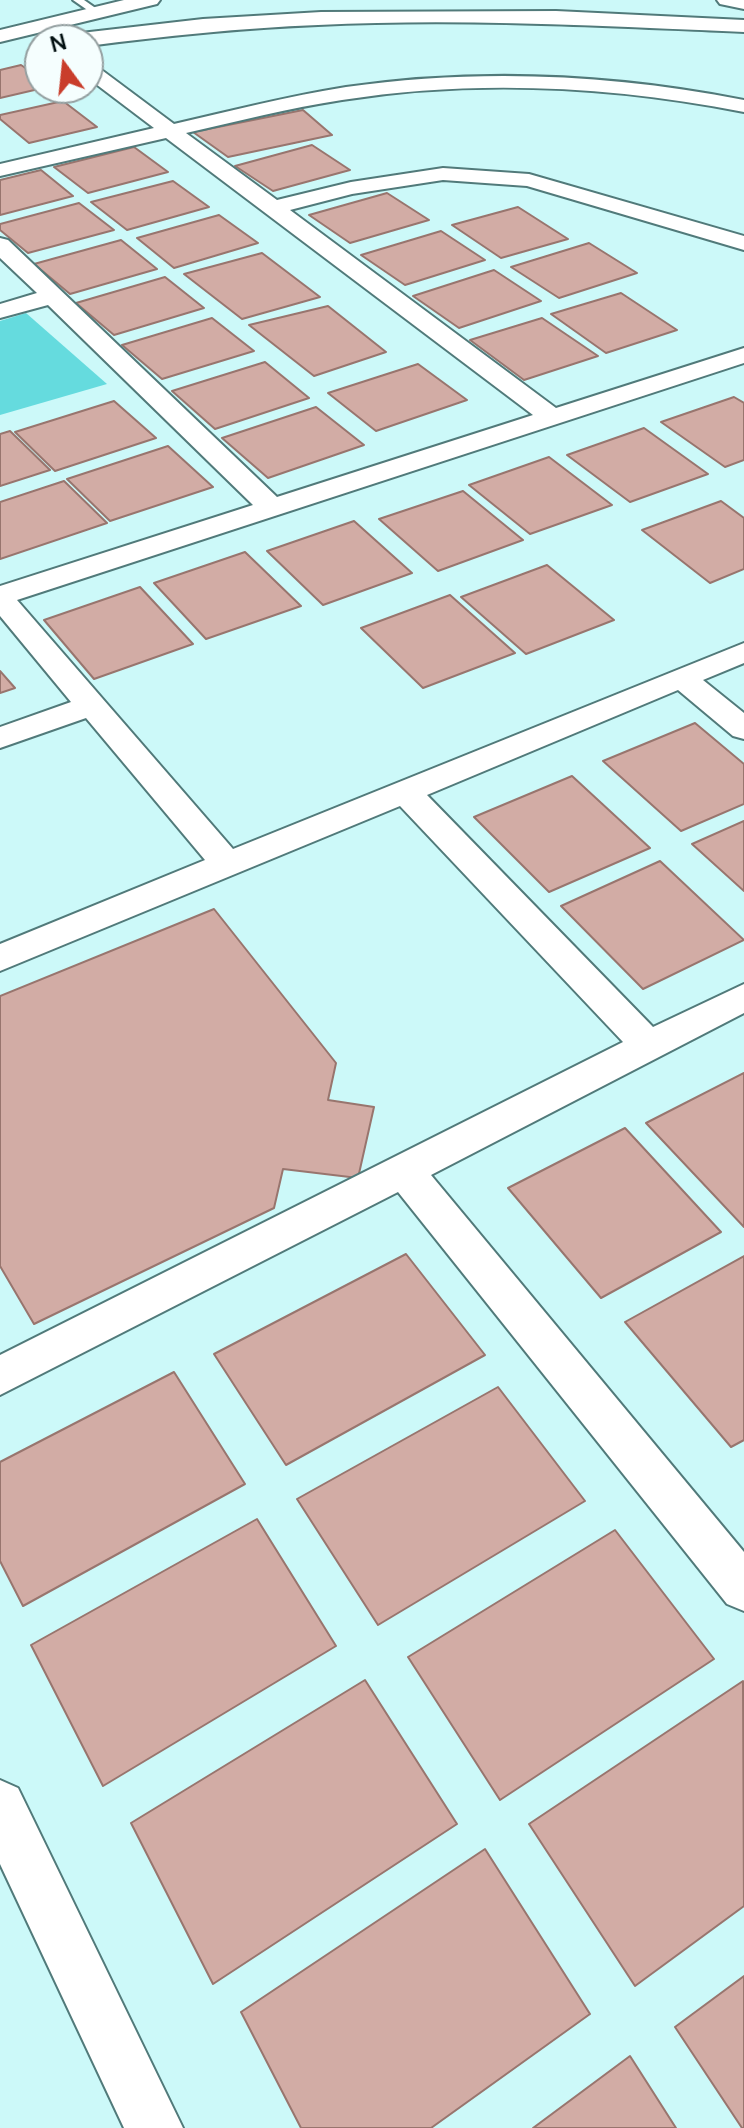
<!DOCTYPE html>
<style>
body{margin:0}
#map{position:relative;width:744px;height:2128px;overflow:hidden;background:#ccf9f9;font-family:Manrope,sans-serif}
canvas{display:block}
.north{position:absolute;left:24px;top:24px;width:80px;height:80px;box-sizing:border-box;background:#f5fefe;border:2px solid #949fa0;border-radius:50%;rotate:345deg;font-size:22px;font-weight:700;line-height:32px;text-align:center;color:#031112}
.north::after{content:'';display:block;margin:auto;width:28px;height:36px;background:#c93d2b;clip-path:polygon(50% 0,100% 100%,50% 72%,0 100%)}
</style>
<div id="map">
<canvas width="744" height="2128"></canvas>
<div class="north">N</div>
</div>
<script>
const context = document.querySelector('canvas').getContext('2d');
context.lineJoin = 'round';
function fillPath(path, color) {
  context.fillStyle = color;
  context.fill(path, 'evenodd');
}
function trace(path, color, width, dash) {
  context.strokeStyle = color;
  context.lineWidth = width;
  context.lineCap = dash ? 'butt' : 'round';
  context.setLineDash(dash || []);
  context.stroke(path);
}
fillPath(new Path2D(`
 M26,313l81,71 -107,31v-94z`), '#65dbde');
const building = new Path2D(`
 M21,65l19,13v10h3l-43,10v-28z
 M63,101l34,26 -68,16 -29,-24v-4z
 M303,110l29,25 -104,22 -35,-25z
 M312,145l38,25 -77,21 -38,-25z
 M134,147l34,25 -80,21 -34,-26z
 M41,170l32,26 -73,19v-35z
 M173,181l36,26 -82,23 -36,-28z
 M387,193l42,27 -79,23 -41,-28z
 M79,203l35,27 -86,23 -28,-23v-6z
 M518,207l50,32 -67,19 -49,-33z
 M219,215l39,28 -84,25 -37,-30z
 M441,231l44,29 -80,25 -44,-30z
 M121,240l36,29 -87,25 -36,-30z
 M589,243l48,30 -78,25 -48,-31z
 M262,253l58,44 -78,22 -58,-45z
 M494,270l47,31 -82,27 -46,-32z
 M165,277l39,31 -90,27 -38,-32z
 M621,293l56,37 -71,23 -55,-39z
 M328,306l58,46 -72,24 -65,-51z
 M212,318l42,33 -92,28 -40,-34z
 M542,318l56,38 -74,24 -54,-40z
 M265,362l44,36 -94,31 -43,-38z
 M418,364l49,36 -91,31 -48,-38z
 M734,397l10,6v57l-19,7 -64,-45z
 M114,401l42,37 -101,33 -40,-39z
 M316,407l48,38 -96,33 -46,-40z
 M644,428l64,46 -78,28 -63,-47z
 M10,431l40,39 -50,16v-52z
 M168,446l45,41 -103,34 -43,-42z
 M549,457l63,48 -82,29 -61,-49z
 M64,481l43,42 -107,36v-57z
 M463,491l60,49 -85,31 -59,-52z
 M721,501l23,17v51l-34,14 -68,-53z
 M354,521l58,52 -89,32 -56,-54z
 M245,552l56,54 -95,33 -52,-56z
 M547,565l67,55 -88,34 -65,-57z
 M140,587l53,57 -99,35 -50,-59z
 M450,595l65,58 -92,35 -62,-60z
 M0,671l15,17 -15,5z
 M695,723l49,41v40l-63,27 -78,-70z
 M572,776l78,72 -101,44 -75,-75z
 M744,821v70l-52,-47z
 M660,861l84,79 -101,49 -82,-83z
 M214,909l122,154 -8,37 46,7 -16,71 -75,-9 -9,39 -240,116 -34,-58v-270z
 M744,1073v154l-98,-104z
 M625,1128l96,104 -120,66 -93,-110z
 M406,1254l79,101 -199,110 -72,-111z
 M744,1256v184l-13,7 -106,-125z
 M174,1372l71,112 -222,122 -23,-45v-99z
 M498,1387l87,114 -207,124 -81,-126z
 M257,1519l79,127 -233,140 -72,-141z
 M615,1530l99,129 -214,141 -92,-143z
 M365,1680l92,144 -244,160 -82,-161z
 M743,1681l1,225 -109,80 -106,-162z
 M485,1849l105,165 -159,114h-130l-60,-116z
 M744,1976v152h-2l-67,-101z
 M630,2056l46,72h-143z`);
fillPath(building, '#d2aca5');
trace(building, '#98756e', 2);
const lane = new Path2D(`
 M73,0h11l20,14 -8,2z`);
const street = new Path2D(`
 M88,63l7,2 79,59c57,-13 114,-28 172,-37 132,-19 267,-13 398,13v12c-132,-26 -269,-33 -402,-12 -52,8 -104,21 -156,33l91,67 74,-18 92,-14 86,6 215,62v14l-217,-64 -84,-6 -91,14 -62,16 266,198 188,-60v15l-727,237 216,249 511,-206v20l-41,17 41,33v26l-11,-3 -55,-46 -251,105 226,232 91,-43v29l-313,162 313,377v59l-17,-7 -329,-412 -398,203v-40l623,-313 -223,-236 -400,165v-27l205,-84 -119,-142 -86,30v-21l71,-25 -71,-86v-30l253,-81 -205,-200 -48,13v-14l37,-11 -37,-35v-20l8,2 269,257 256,-82 -367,-277 -166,38v-12l154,-36 -66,-50z
 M0,1780l18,8 165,340h-59l-124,-264z`);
const primary = new Path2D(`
 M124,0h36l-3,4 -157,38v-12z
 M556,11l188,9v12c-142,-6 -284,-14 -426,-7 -77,3 -153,11 -230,21v-6h-18l11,-7 122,-14 118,-7z`);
const highway = new Path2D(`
 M717,0h27v9l-24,-5z`);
trace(lane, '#517a7a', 4);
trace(street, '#517a7a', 4);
trace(primary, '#517a7a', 4);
trace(highway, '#517a7a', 4);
fillPath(lane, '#fff');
fillPath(street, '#fff');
fillPath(primary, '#fff');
fillPath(highway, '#fff');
</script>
